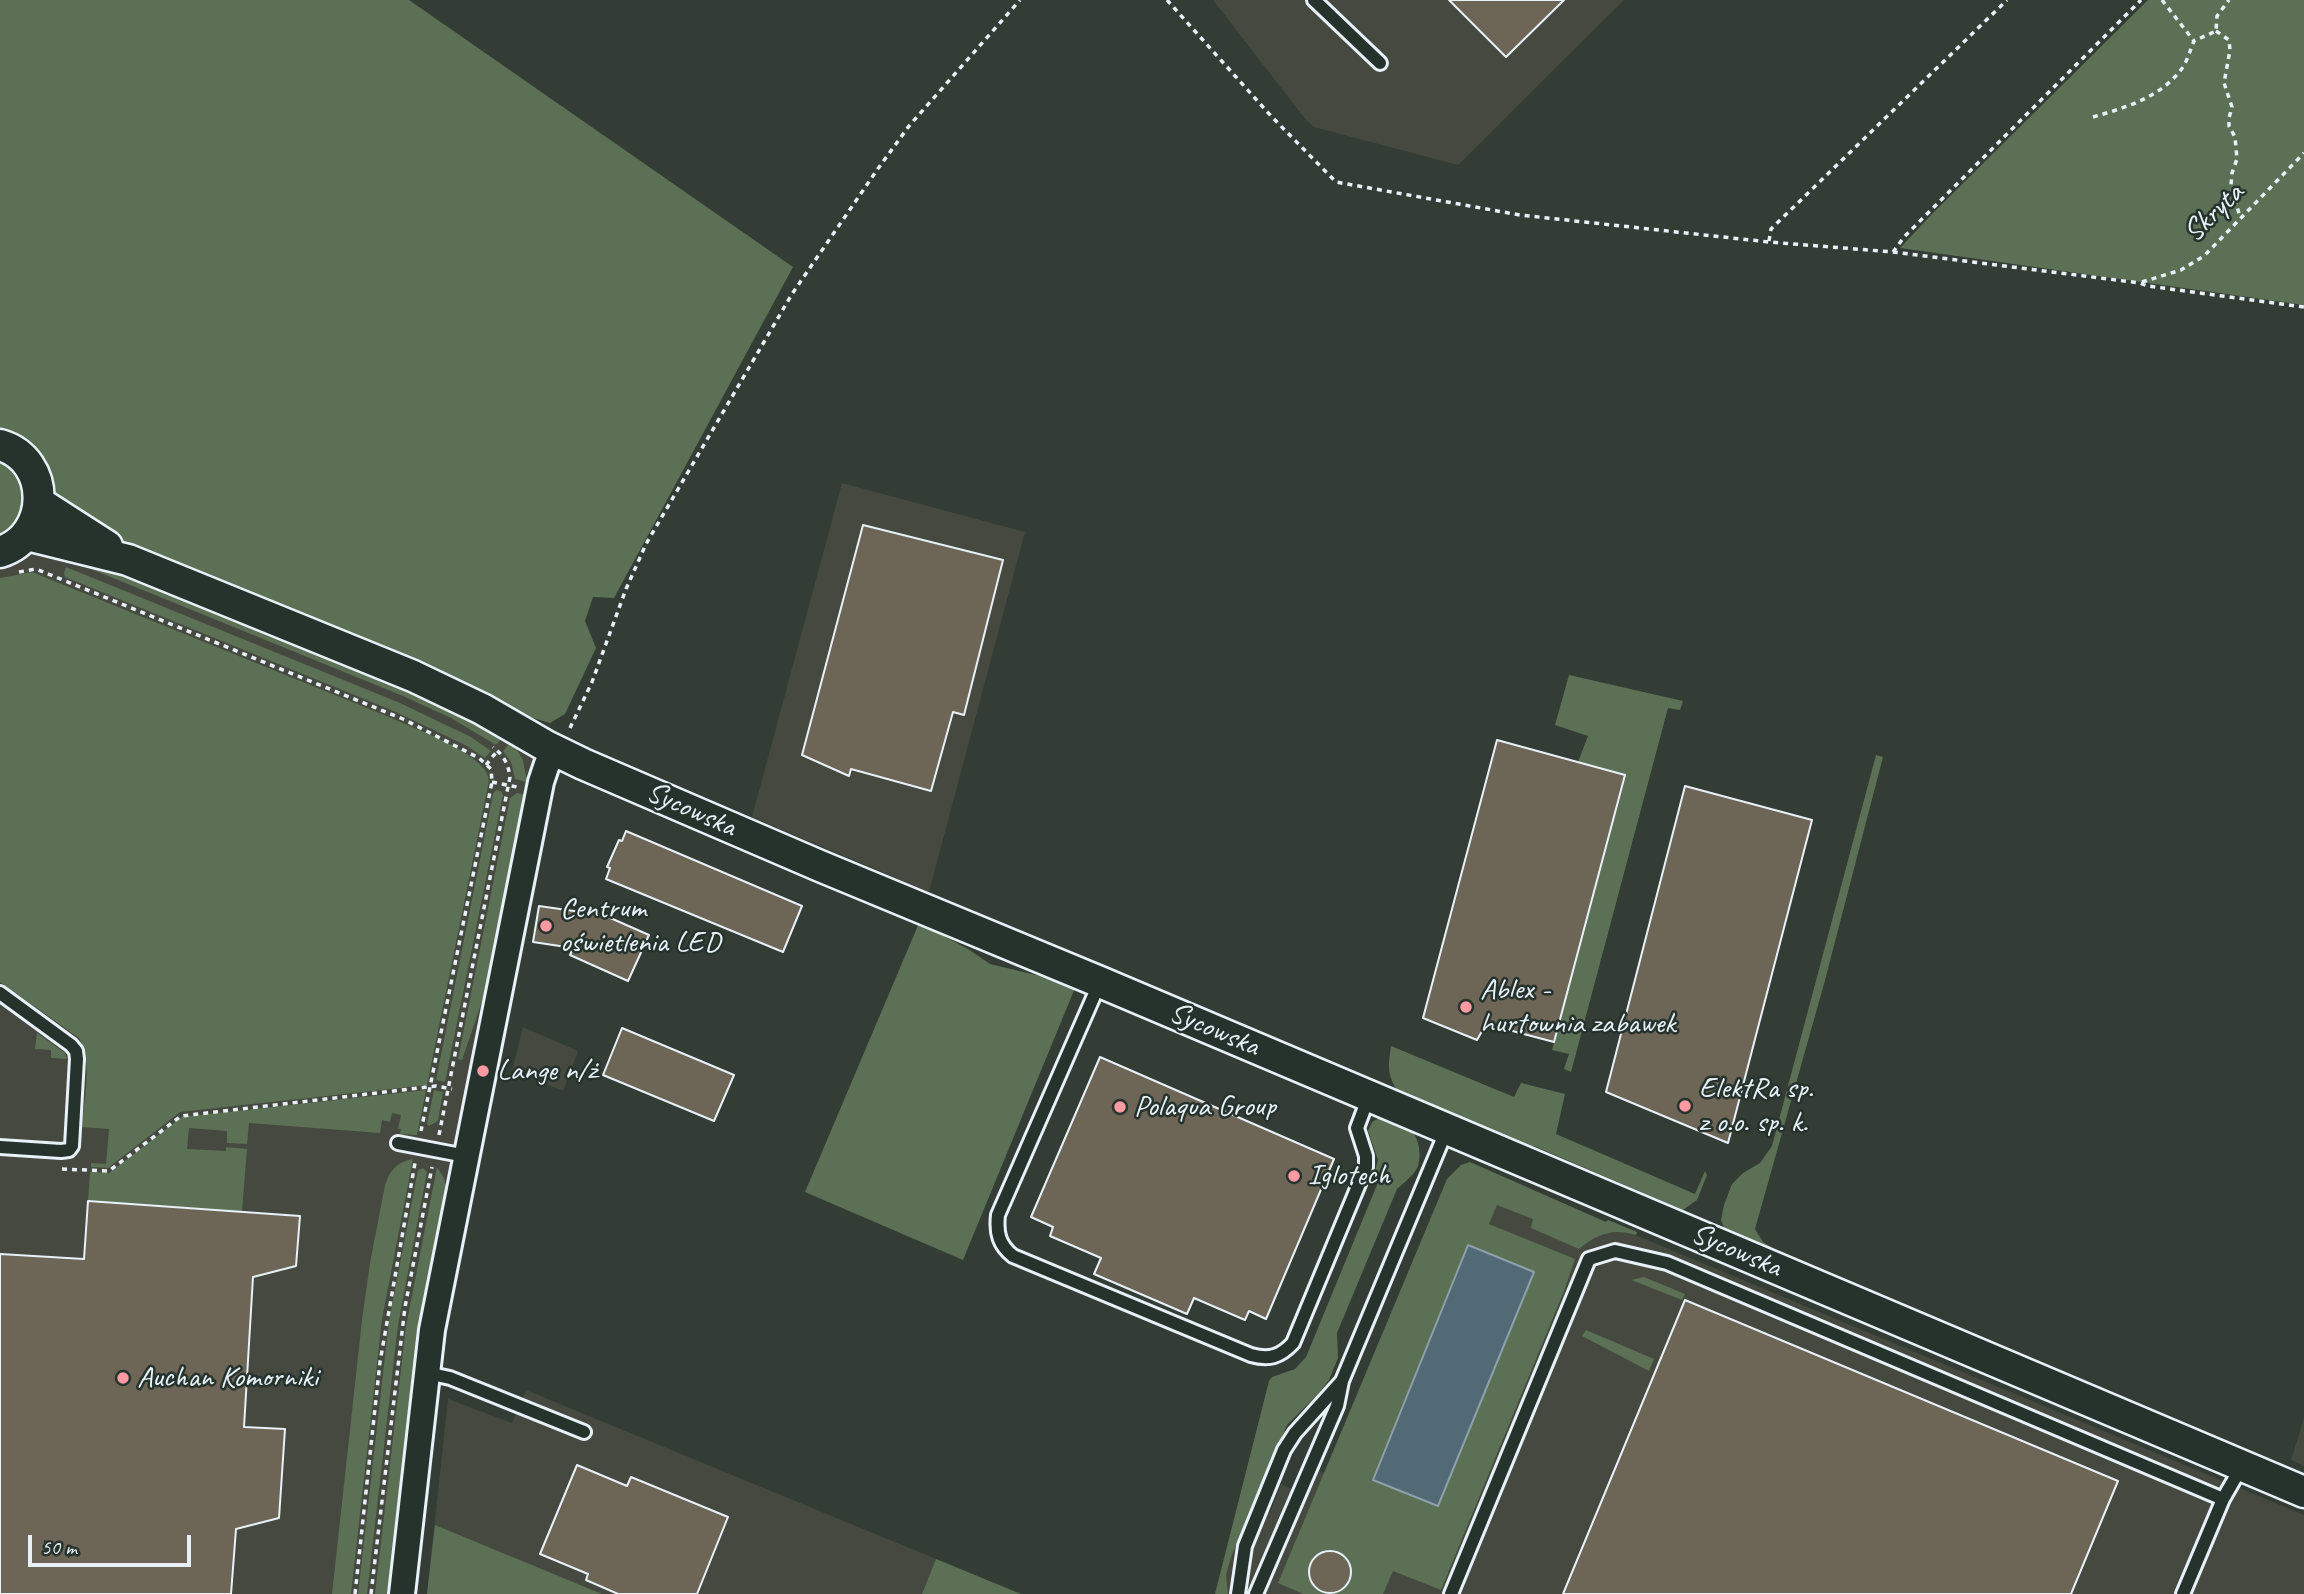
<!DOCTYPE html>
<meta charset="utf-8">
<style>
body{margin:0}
#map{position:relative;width:2304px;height:1594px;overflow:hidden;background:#343d35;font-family:Caveat,sans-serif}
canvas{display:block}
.scale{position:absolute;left:28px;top:1535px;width:163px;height:32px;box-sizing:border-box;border:4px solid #e8f1f8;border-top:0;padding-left:9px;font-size:21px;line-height:24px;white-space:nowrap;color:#e8f1f8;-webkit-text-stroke:5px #26332d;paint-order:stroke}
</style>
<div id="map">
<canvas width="2304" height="1594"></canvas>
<div class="scale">50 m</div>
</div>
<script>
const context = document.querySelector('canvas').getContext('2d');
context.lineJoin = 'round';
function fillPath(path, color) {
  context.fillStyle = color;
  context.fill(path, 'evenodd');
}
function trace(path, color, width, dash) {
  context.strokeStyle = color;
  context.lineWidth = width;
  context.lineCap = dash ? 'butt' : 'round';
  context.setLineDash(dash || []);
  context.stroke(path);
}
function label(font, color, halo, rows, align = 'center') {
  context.font = font + ' Caveat,sans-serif';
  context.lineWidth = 5;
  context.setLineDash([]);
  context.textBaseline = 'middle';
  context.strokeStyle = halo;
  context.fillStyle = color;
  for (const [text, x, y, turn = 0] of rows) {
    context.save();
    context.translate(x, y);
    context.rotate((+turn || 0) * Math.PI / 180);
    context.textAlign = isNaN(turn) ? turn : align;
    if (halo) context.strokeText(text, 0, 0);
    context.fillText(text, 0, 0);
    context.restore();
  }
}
fillPath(new Path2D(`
 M1213,0h411l-166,165 -144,-38 -8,-7z
 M842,483l183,49 -96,360 -177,-75z
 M27,535l519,211 -114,584 -30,264h-402v-1042z
 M523,1027l55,24 -15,40 -51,-20z
 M1512,1180l66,31 726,304v79h-1089l39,-153 20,10 -22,54 18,8 11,-29 26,12 10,-26 8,3 111,-259z
 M526,1390l495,204h-594l21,-195 64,24z
 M2304,1418v48l-13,-6z`), '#45493f');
fillPath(new Path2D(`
 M0,0h409l384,267 -179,331 -21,-1 -8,24 11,27 -31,66 -15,9 -17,-5 -86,-40 -328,-138 -57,-31 -9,-16 -9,-29 -44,-32z
 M2148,0h156v305l-404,-57 33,-35z
 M0,460c33,19 33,57 0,76z
 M71,553l359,143 73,41 -7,8 -45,-27 -48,-22 -334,-136z
 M66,567l334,136 71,34 20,14 -6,7 -18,-12 -71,-34 -331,-135 -1,-4z
 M32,572l362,147c21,10 95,36 95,62l-62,304 -247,27 -72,56 -17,-1v-4l15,1 3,-35 -27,-2c2,-28 11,-64 -3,-89l-79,-56v-404z
 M1569,675l114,26 -3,9 -12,-2 -97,364 -7,-3 5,-15 -17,-4 73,-275 -47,-13 10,-26 -33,-11z
 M513,743l10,17 4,22 -12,-3 -4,-17 -8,-11 6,-7z
 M1876,755l7,2 -59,227 -69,245 8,13 22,14 -46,-17 -14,-9 -4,-10 3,-15 8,-21 11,-11 17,-10 12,-17z
 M496,790l5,1 2,4 -58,287 -9,-2 57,-286z
 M517,793l9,2 -38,189 -26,76 -4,-1 52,-261z
 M919,923l49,26 22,15 71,17 14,7 -112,272 -158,-68z
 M37,1033l28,20 2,6 -16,-1v-8l-16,-1z
 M1391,1046l123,51 7,-14 44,11 -9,40 139,60 10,-23 2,4 -10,25 -14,10 -149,-64 -15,-1 -120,-52c-12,-17 -11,-27 -8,-47z
 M426,1090l-9,45 -17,-1 1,-5h-3l3,-14 -9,-2 -2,9 -8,-2 -2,13 -131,-10 -2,21 -20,-1v-12l-38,-3 -2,21 39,2v-4l21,2 -5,63 -154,-11 2,-29 19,1 73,-56z
 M434,1090l9,2 -5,29 -9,5 -2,-2z
 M1381,1117c7,2 15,3 22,6 16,7 22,37 11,50 -5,6 -12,11 -17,16l-60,144 1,25 -9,22 -11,14 -31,31 -56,132 -5,18 2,19h-13l54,-213 3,-4 23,-8 11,-12 73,-177 -5,-5 4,-15 -10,-29 4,-9z
 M413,1159l-31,160 -31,275h-19l30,-274 8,-57 15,-78c5,-15 12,-23 28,-26z
 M1470,1162l136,60 2,-2 29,12 -1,3c-23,-7 -39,-1 -57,14l-48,-21 2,-9 -36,-14 -8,19 86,35 -11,32 -123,299 -48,-19 -10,23h-80l-25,-11 169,-404 14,-14z
 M437,1167l7,11 3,14 -26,136 -31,266h-15l31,-268z
 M423,1168l4,4 -29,153 -31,269h-9l31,-273 29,-151z
 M1644,1277l41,17 -3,6 -51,-20z
 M1586,1330l68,29 -5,12 -67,-35z
 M435,1525l167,69h-175z
 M936,1559l85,35h-99z`), '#5b7054');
const water = new Path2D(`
 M1468,1245l66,27 -96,234 -65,-26z`);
fillPath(water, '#526a76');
trace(water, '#8ea0aa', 2);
const building = new Path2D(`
 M1449,0h115l-58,57z
 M863,525l140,35 -39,155 -11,-3 -22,79 -80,-22 -2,7 -47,-21z
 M1497,740l128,35 -71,267 -68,-18 -9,16 -54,-22z
 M1685,786l127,34 -84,323 -122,-51z
 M626,831l176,75 -19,46 -177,-73 4,-11 -3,-1 12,-27 3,1z
 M539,906l49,7 2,-4 59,26 -21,46 -58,-26 3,-7 -40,-6z
 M622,1028l112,47 -20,46 -111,-46z
 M1100,1057l234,102 -68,160 -17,-8 -4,9 -51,-22 -7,16 -93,-40 7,-16 -51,-22 3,-9 -22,-10z
 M88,1201l212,15 -4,50 -43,11 -9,150 41,2 -6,89 -43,11 -5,65h-231v-340l84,5z
 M1685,1300l433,181 -47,113h-508z
 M577,1465l50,21 4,-9 97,40 -31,77h-79l-32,-14 2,-6 -48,-20z
 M1309 1572a21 21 0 1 1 42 0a21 21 0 1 1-42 0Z`);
fillPath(building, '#6d6556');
trace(building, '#e8f1f8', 2);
const service = new Path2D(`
 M1314,0l66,63
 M1100,982l-102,233c-2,18 1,30 15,41l238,99c18,5 29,2 42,-12l73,-176v-11l-9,-28 12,-32
 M0,993l71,52 5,6 1,8 -5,87 -3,4 -8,1 -61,-4
 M398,1143l68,13
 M427,1373l23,5 134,54
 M1238,1594l7,-48 39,-96 11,-17 47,-52
 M1256,1594l81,-188 5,-25 105,-252
 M1451,1594l138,-335 26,-8 52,12 556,236
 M2183,1594l40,-95 19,-33`);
const minor = new Path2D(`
 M402,1594l30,-264 109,-548 6,-18 10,-13`);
const tertiary = new Path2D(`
 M0,445c52,15 51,91 0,107
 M40,503l67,43
 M27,535l101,25 285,116 69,33 64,37 37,18 237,102 280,116 1204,510`);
trace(service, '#e8f1f8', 18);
trace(minor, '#e8f1f8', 30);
trace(tertiary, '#e8f1f8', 35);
trace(new Path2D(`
 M1167,0l104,116 65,66 184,33 249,27 124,10 247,31 8,3 156,21
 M2162,0l32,41
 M2216,31l13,9 1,10 -6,33 8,24 -3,11v8l6,11 2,22 -5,14 -1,12 9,32
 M2093,117c31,-9 66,-19 87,-46 7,-8 10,-21 14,-30l22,-10 1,-15 12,-16
 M1769,241l2,-12 236,-229
 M1893,252l11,-15 237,-237
 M2142,282l39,-12 23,-14 100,-103
 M19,572l17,-3 367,150 76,39 12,11 1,13 -71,349
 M570,728l22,-46 34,-93 20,-45 146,-250 85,-124 32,-44 111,-126
 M486,765l12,-15
 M492,782l25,5
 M439,1135l71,-358c-2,-14 -6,-21 -17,-30
 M62,1169l47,2 72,-55 255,-30 16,3
 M355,1594l25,-232 35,-199
 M371,1594l34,-287 27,-140`), '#e8f1f8', 3.5, [5, 5]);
trace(service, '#26332d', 12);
trace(minor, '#26332d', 24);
trace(tertiary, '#26332d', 30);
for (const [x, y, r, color] of [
 [546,926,7,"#ff9aa2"],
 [1466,1007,7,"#ff9aa2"],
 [483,1071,7,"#ff9aa2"],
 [1685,1106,7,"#ff9aa2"],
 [1120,1107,7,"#ff9aa2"],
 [1294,1176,7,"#ff9aa2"],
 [123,1378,7,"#ff9aa2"]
]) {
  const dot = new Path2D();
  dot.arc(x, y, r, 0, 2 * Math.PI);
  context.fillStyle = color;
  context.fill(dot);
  trace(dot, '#26332d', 2.5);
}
label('30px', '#e8f1f8', '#26332d', [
 ["Skryta",2214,213,-44],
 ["Sycowska",691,810,24],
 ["Sycowska",1214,1030,23],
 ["Sycowska",1736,1251,23]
]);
label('30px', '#e8f1f8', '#26332d', [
 ["Centrum",560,909],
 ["oświetlenia LED",560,943],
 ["Ablex -",1480,990],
 ["hurtownia zabawek",1480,1024],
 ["Lange n/ż",497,1071],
 ["ElektRa sp.",1699,1089],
 ["z o.o. sp. k.",1699,1123],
 ["Polaqua Group",1134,1107],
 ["Iglotech",1308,1176],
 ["Auchan Komorniki",137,1378]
], 'left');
</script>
